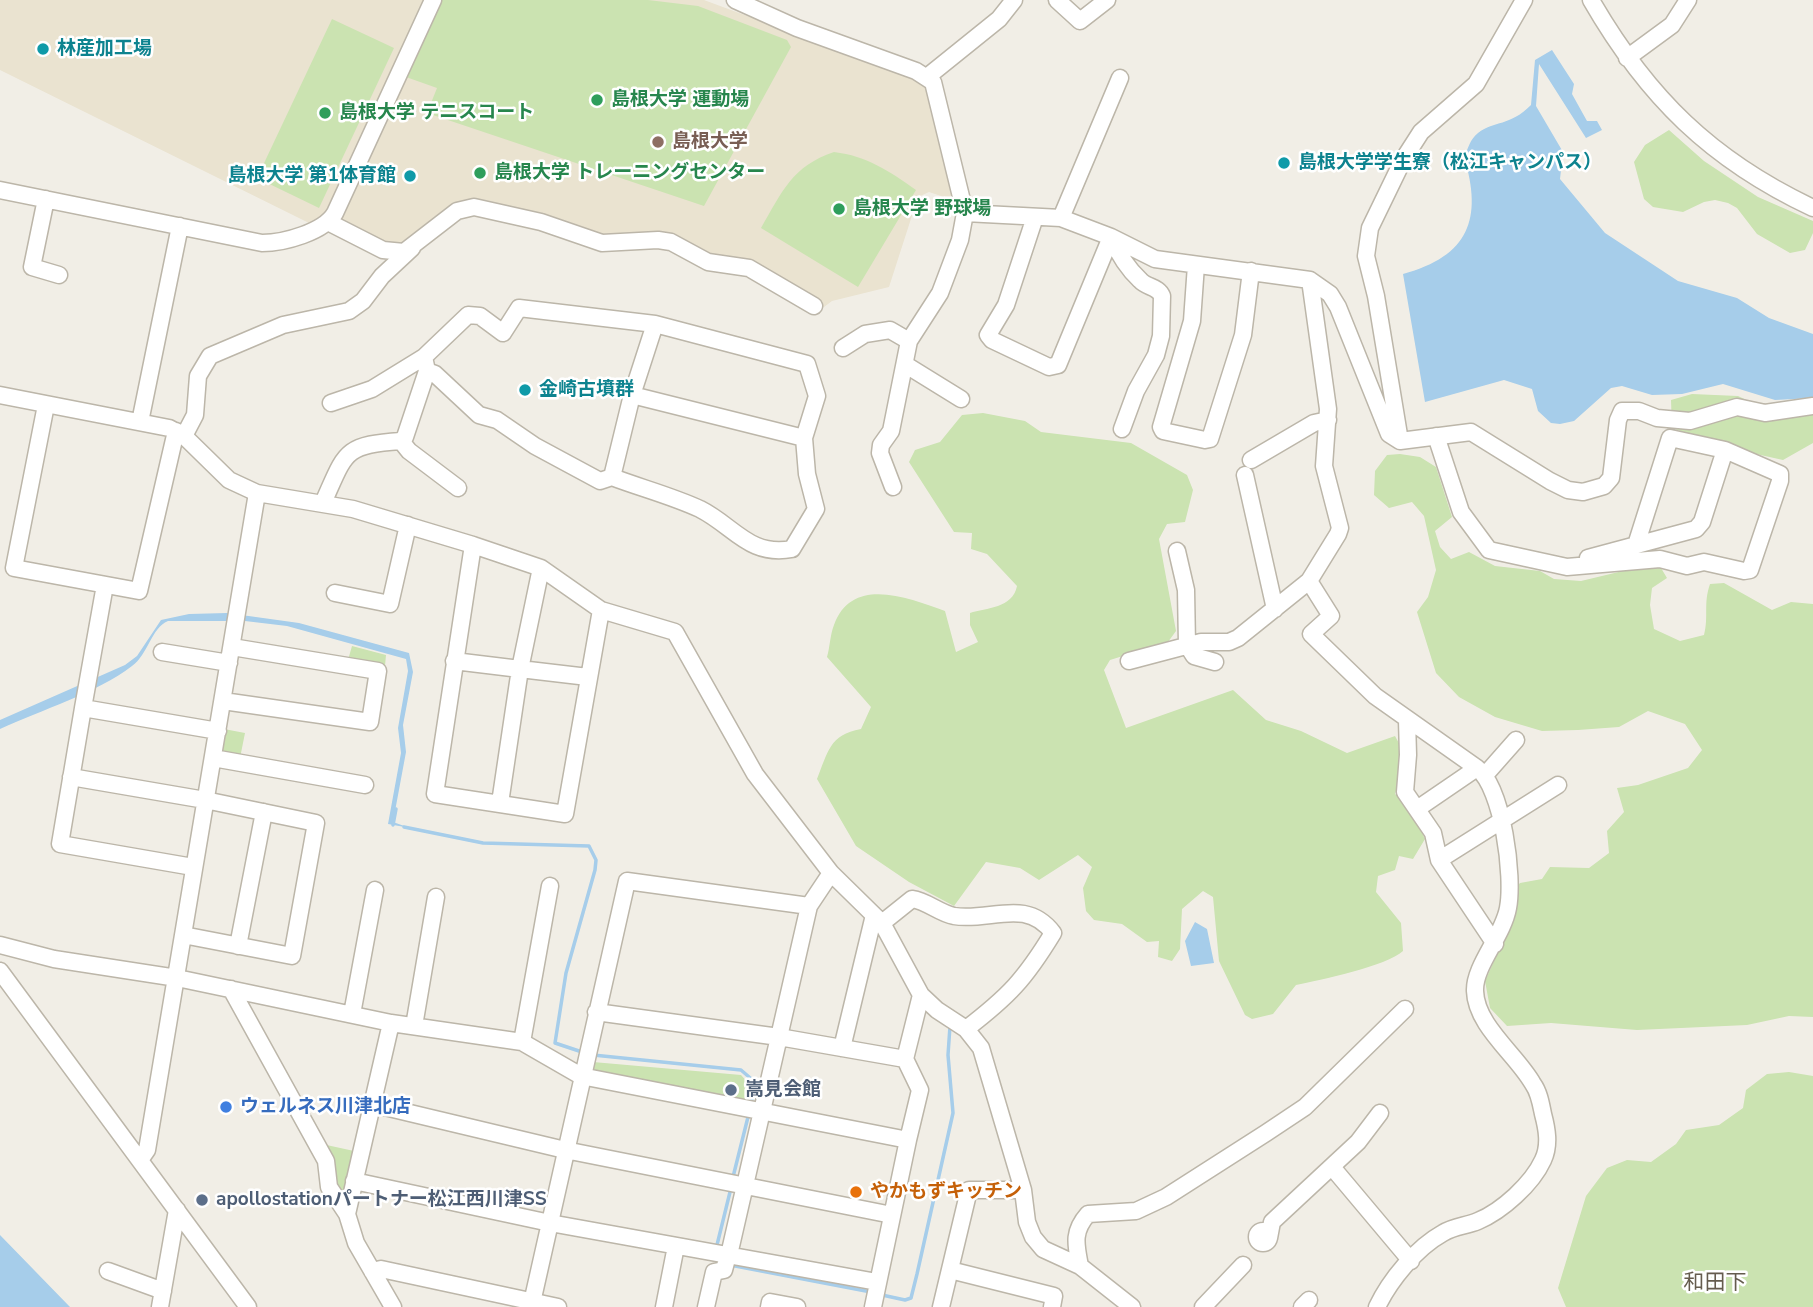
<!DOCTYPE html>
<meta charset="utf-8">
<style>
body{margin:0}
canvas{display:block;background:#f1eee6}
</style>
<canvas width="1813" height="1307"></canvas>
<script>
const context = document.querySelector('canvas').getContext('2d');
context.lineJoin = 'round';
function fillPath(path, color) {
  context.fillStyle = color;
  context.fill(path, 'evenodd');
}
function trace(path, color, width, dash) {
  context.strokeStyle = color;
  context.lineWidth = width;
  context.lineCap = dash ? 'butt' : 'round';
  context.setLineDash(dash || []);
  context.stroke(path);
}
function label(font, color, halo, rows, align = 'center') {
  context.font = font + ' "Nunito Sans","Noto Sans JP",sans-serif';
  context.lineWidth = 5;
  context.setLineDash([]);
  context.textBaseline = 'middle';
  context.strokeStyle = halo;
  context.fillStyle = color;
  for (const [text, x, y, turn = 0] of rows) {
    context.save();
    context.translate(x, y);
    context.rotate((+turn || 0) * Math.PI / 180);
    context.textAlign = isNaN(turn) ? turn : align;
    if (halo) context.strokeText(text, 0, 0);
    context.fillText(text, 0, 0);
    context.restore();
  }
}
fillPath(new Path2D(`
 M0,0h431l-104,215 -18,8 -309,-153z
 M439,0h265l213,79 14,14 26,109 -3,8 -13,-14 -12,-4 -11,5 -29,90 -57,14 -12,9 -113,-55 -97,-16 -139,-38 -62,43 -15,2 -9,-2 -46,-25z`), '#eae3d0');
fillPath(new Path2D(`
 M442,0h206l50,6 89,34 4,7 -87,159 -277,-93 10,-25 -31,-11z
 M332,19l62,29 -75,160 -62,-30z
 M1669,130l35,31 54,36 55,24v12l-8,17 -15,3 -33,-19 -20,-26 -9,-5 -13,-3 -11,2 -21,10 -30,-5 -9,-8 -10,-37 11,-17z
 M834,152c33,4 55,19 82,38l-58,97 -97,-59c21,-36 31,-62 73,-76z
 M1692,394l46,2 42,20 33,-5v32l-30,17 -54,-12 -57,-20 -1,-28z
 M983,413l42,8 16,11 90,11 56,32 6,15 -8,32 -18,2 -8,15 17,92 -8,11 -58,18 -6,10 22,58 107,-38 33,30 35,11 46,22 48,-17 11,20 -11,38 14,11 16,34 -12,20 -14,-3 -4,14 -17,6 -2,16 25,31 2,28c-16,15 -83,29 -107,34l-23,29 -21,5 -7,-4 -26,-54 -6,-64 -10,-6 -21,18 -2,40 -8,12 -14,-4 1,-16 -12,1 -25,-18 -28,-4 -8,-9 -3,-23 9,-21 -14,-12 -39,25 -19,-12 -34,-6 -32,44 -45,-24 -53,-36 -39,-67c11,-27 12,-44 44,-50l10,-22 -44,-50c3,-10 3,-22 7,-32 18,-50 75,-27 111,-14l11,41 22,-10 -8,-17v-12c16,-5 43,-5 47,-27l-30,-32 -16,-5 1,-16 -18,-1 -45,-70 6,-12 25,-8 22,-27z
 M1400,454l20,3 16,10 16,50 -17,14 5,16 11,12 18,-7 26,14 45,5 14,8 27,2 67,-16 13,3 6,10 -15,10 -2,17 4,24 26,12 24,-6c5,-19 -1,-31 6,-51l14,-1 48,27 19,-8 22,2v413l-24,-1 -42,9 -110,5 -86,-7 -44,3 -17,-18 -5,-27 28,-62v-28l7,-8 22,-4 8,-12 39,1 20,-15 -2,-22 17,-19 -7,-24 21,-3 50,-17 14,-18 -17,-26 -37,-13 -29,16 -41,3 -36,1 -47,-14 -36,-20 -23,-24 -19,-61 11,-15 8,-27 -12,-54 -12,-14 -23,6 -15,-13 1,-24 12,-16z
 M352,646l34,9 -1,11 -37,-6z
 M224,729l21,4 -5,25 -19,-3z
 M593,1062l148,13 11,12 -4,16 -150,-28 -7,-6z
 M1789,1072l24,4v231h-247l-8,-19 28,-92 21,-28 20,-8 24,2 25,-18 10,-14 33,-5 24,-17 3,-18 21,-16z
 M322,1144l32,7 -9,46 -6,-1z`), '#cbe3b1');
fillPath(new Path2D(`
 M1552,50l22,34 -2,10 15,27h10l5,9 -16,8 -47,-74 -3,42 27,46 -3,27 45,54 73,48 59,17 32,20 44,16v64l-38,2 -52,-16 -41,10 -30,1 -30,-9 -11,2 -37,33 -14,3 -9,-1 -13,-12 -6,-22 -28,-9 -79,22 -22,-128c66,-18 80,-55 61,-117 4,-8 6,-18 14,-24 17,-13 31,-6 53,-28l4,-45z
 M227,613l72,10 110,30 4,19 -10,53 3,27 -13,70 17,6 -22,-4 13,-71 -3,-25 10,-57 -2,-12 -119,-33 -42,-5h-77c-17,7 -20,34 -36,45 -35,27 -91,44 -132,63v-9l125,-55 12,-9 24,-36 28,-6z
 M1195,922l12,7 7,34 -23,3 -6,-25z
 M0,1235l70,72h-70z`), '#a6cdea');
trace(new Path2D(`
 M393,825l3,-16
 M404,827l79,16 106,3 7,14 -1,10 -29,103 -11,70 27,9
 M593,1055l148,15 15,13 -6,23
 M733,1177l16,-64
 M716,1249l15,-61
 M730,1265l141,27
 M882,1295l23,5 6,-2 6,-24 36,-161 -5,-58 2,-29`), '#a6cdea', 3.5);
const minor = new Path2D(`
 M735,0l62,28 119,43 17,11 32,131 96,5 50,19 44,22 155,21 20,14 8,13 51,127 11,7 71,-9 79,49 18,9 15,2 21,-6 7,-8 7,-58 4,-9h17l18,7 33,3 47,-14 28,6 48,-7
 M1057,0l23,21 27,-21
 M1591,0c56,97 120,160 222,208
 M1627,58l45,-33 16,-25
 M927,77l72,-58 15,-19
 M0,190l262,53c22,0 62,-11 73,-30l98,-213
 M46,199l-14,68 27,8
 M1035,217l-29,88 -18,30 4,5 57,27 9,-2 53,-128
 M1061,218l59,-140
 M330,223l53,27 21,2 53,-41 17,-4 67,15 61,21 56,-3 13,2 37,20 41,6 65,38
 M1111,237c7,16 16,31 29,43 7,8 18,6 22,16l-1,40 -5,19 -20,36 -14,38
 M1196,265l-4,56 -31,106 2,4 42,9 5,-1 33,-104 8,-64
 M843,348l22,-14 25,-4 19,11
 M906,365l55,34
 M0,395l169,33 15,8 45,44 28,13 96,16 120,36 68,23 60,42 74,22 80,142 76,99 51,50 39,72 16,15 29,19 15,19 42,142 4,32 6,15 10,12 37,17 52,41
 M632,395l172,43
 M331,403l41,-14 52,-32
 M46,405l-32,163 125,23 37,-160
 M140,422l40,-196
 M184,436l11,-21 3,-39 12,-20 73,-31 66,-14 14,-10 19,-25 30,-28
 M1436,436l25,76 28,38 78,17 93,-8 27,7 17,-4 40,9 6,-1 30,-89v-7l-55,-24 -55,-12 -34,107
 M401,441l8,10 49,37
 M1400,441l-24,-145 -10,-40 4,-28 33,-68 18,-28 55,-48 48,-84
 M1251,460l63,-37 14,-3
 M1245,475l30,134
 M612,477l20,-82 23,-71
 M893,487l-13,-34 1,-8 10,-14 18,-90 31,-48 20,-53 5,-27
 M323,503c23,-51 20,-58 78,-62l4,-4 22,-66 -3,-14 44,-42 12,1 23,17 16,-25 136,16 152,40 10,32 -13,42 3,36 9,35 -24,40c-43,8 -58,-23 -92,-40 -28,-13 -59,-21 -88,-32l-12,4 -65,-35 -38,-26 -18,-5 -44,-41 -8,-3
 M473,545l-38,249 130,20 36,-204
 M1177,551l9,39 1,55 7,11 21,6
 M1588,558l108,-29 6,-7 23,-72
 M1309,581l22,35 -20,18 64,62 102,72c26,20 37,109 31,140 -5,28 -34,58 -33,83 1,35 42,64 58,93 6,8 8,20 10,30 4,15 7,31 0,46 -11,24 -41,51 -65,61 -12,5 -24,5 -35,12 -27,15 -53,47 -66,74
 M335,593l55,11 18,-79
 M162,652l67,11
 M454,661l66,8 21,-101
 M1129,661l72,-19h28l9,-4 71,-57 29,-47 2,-6 -16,-62 4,-57 -18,-129
 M223,701l147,21 8,-51 -146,-24
 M83,708l22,-123
 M1407,720l1,35 -3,37 28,41 6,27 56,84
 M213,758l152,27
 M1486,774l30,-34
 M71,777l134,23 111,23 -24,133 -109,-21
 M500,803l20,-134 68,8
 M1417,809l60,-41
 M1439,860l119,-75
 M193,867l-133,-23 23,-136 135,23
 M882,923l30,-24c15,2 27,14 42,17 36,6 72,-19 99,17 -28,46 -44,63 -87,96
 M0,945l54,14 123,19 214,45 131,19 59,34 327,64 -35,167
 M238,946l26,-134
 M0,971l248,336
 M231,989l95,172 3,26 18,27
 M596,1012l183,25 126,22 15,31 -12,50
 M352,1014l23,-124
 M391,1023l-44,191 9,29 37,64
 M414,1026l22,-129
 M522,1042l28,-156
 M842,1048l32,-133
 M905,1059l16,-64
 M372,1104l193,46 327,65
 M140,1160l7,-10 110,-657
 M1332,1167l79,94
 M354,1181l196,42 327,59
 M1257 1237a6 6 0 1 1 12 0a6 6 0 1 1-12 0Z
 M1269,1238l3,-16 86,-80 22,-29
 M729,1255l80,-349 22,-33
 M1080,1266c-4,-21 -8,-34 8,-52l48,-3 30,-14 100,-64 39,-26 100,-98
 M950,1270l104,26 -2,11
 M108,1271l55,20
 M372,1271l9,-2 177,38
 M160,1307l17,-97
 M531,1307l96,-426 182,25
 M664,1307l12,-61
 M706,1307l8,-35 10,-2 4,-15
 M769,1307l1,-5 27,5
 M941,1307l28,-117h54
 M1203,1307l40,-42
 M1302,1307l7,-7`);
trace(minor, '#bcb6a9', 19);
trace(minor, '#fff', 16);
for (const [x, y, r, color] of [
 [43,49,7,"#0f9aa8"],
 [597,100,7,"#2e9e5b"],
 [325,113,7,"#2e9e5b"],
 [658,142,7,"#8d6e63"],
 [1284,163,7,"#0f9aa8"],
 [480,173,7,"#2e9e5b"],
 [410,176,7,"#0f9aa8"],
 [839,209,7,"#2e9e5b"],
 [525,390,7,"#0f9aa8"],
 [731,1090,7,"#5c6f8a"],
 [226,1107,7,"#3f7fe0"],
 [856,1192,7,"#e8710a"],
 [202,1200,7,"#5c6f8a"]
]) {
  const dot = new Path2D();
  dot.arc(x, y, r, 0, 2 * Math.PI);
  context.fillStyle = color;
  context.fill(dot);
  trace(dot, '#fff', 2.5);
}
label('bold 19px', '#0d838f', '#fff', [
 ["林産加工場",57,49],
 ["島根大学学生寮（松江キャンパス）",1298,163],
 ["島根大学 第1体育館",396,176,"right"],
 ["金崎古墳群",539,390]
], 'left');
label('bold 19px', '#27864d', '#fff', [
 ["島根大学 運動場",611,100],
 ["島根大学 テニスコート",339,113],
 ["島根大学 トレーニングセンター",494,173],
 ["島根大学 野球場",853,209]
], 'left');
label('bold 19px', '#785e54', '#fff', [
 ["島根大学",672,142]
], 'left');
label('bold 19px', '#4e5e75', '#fff', [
 ["嵩見会館",745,1090],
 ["apollostationパートナー松江西川津SS",216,1200]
], 'left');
label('bold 19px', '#366cbe', '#fff', [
 ["ウェルネス川津北店",240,1107]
], 'left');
label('bold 19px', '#c56008', '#fff', [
 ["やかもずキッチン",870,1192]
], 'left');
label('21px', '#655c4e', '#fff', [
 ["和田下",1715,1284]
]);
</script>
